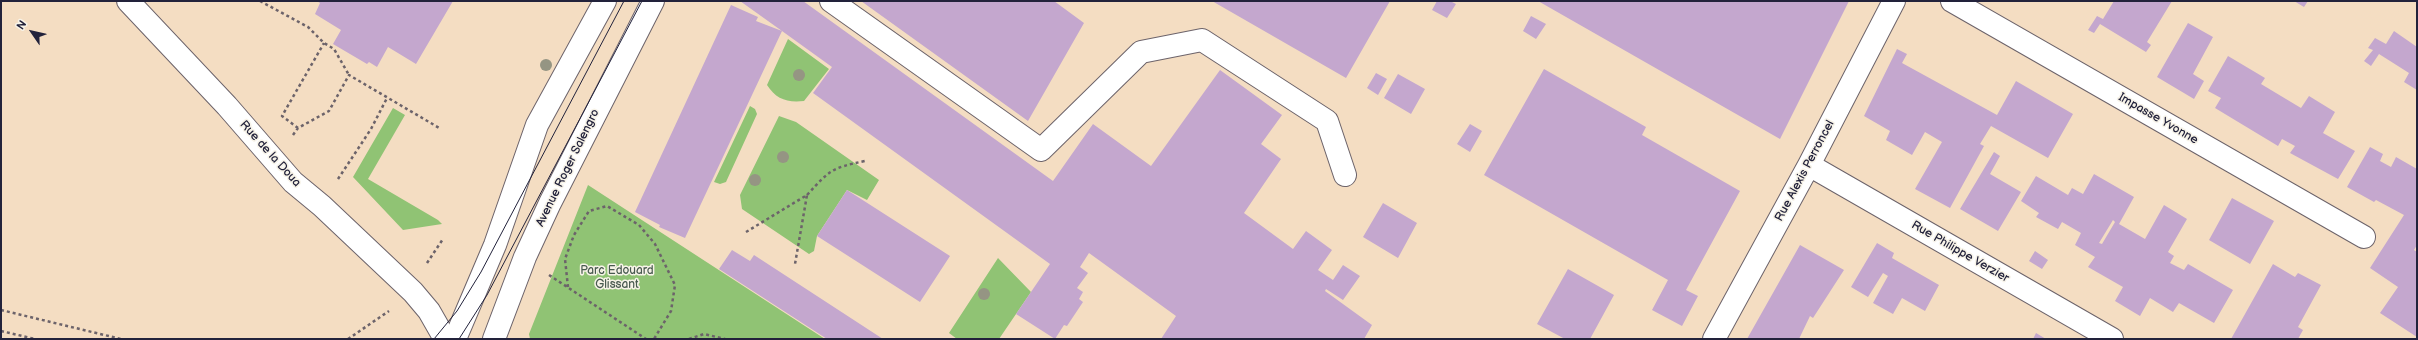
<!DOCTYPE html>
<style>
body{margin:0}
#map{position:relative;width:2418px;height:340px;overflow:hidden;background:#f4ddc2;font-family:"Balsamiq Sans",sans-serif}
canvas{display:block}
.frame{position:absolute;inset:0;border:2px solid #22223b;pointer-events:none}
.north{position:absolute;left:12px;top:12px;width:40px;height:40px;-webkit-text-stroke:3px #f7f3e8;paint-order:stroke;rotate:304deg;font-size:11px;font-weight:700;line-height:16px;text-align:center;color:#22223b}
.north::after{content:'';display:block;margin:auto;width:14px;height:18px;background:#22223b;clip-path:polygon(50% 0,100% 100%,50% 72%,0 100%)}
</style>
<div id="map">
<canvas width="2418" height="340"></canvas>
<div class="frame"></div>
<div class="north">N</div>
</div>
<script>
const context = document.querySelector('canvas').getContext('2d');
context.lineJoin = 'round';
function fillPath(path, color) {
  context.fillStyle = color;
  context.fill(path, 'evenodd');
}
function trace(path, color, width, dash) {
  context.strokeStyle = color;
  context.lineWidth = width;
  context.lineCap = dash ? 'butt' : 'round';
  context.setLineDash(dash || []);
  context.stroke(path);
}
function label(font, color, halo, rows, align = 'center') {
  context.font = font + ' "Balsamiq Sans",sans-serif';
  context.lineWidth = 3;
  context.setLineDash([]);
  context.textBaseline = 'middle';
  context.strokeStyle = halo;
  context.fillStyle = color;
  for (const [text, x, y, turn = 0] of rows) {
    context.save();
    context.translate(x, y);
    context.rotate((+turn || 0) * Math.PI / 180);
    context.textAlign = isNaN(turn) ? turn : align;
    if (halo) context.strokeText(text, 0, 0);
    context.fillText(text, 0, 0);
    context.restore();
  }
}
fillPath(new Path2D(`
 M788,39l41,30 -25,32c-17,2 -28,-2 -37,-16z
 M750,106l5,3 2,5 -31,68 -6,2 -6,-2z
 M393,108l12,7 -37,64 70,41 4,4 -39,6 -50,-53z
 M779,116l17,6 83,58 -12,20 -20,-10 -30,46 -3,15 -5,3 -67,-45 -2,-14z
 M588,185l237,154h-295l-1,-5z
 M998,258l33,34 -32,47h-42l-8,-6z`), '#90c374');
fillPath(new Path2D(`
 M317,1h136l-37,63 -28,-17 -11,20 -8,-5 -2,2 -34,-20 8,-14 -26,-16 5,-11z
 M740,1h63l250,180 40,-57 58,42 69,-96 62,45 -21,29 20,15 -37,54 49,36 13,-18 26,19 -14,20 15,10 10,-15 17,11 -17,24 -17,-11 -1,2 47,34 -8,14h-203l15,-23 -87,-63 -9,14 8,6 -11,15 6,4 -4,7 4,3 -16,24 -3,-1 -9,14 -39,-25 34,-50 -237,-171 19,-26 -50,-36 -97,207 -26,-11 1,-2 -25,-13 96,-207 27,12 -2,4 26,10z
 M861,1h193l30,22 -56,98z
 M1212,1h178l-44,77z
 M1437,1h13l6,3 -9,14 -15,-8z
 M1538,1h311l-69,138z
 M2114,1h58l-25,41 4,3 -5,7 -46,-28 -6,9 -6,-3 9,-14 6,3z
 M2294,1h14l-4,6z
 M1531,16l15,8 -10,15 -13,-8z
 M2188,23l25,14 -20,37 11,7 -10,18 -37,-22z
 M2394,31l23,16v43l-13,-8 5,-9 -30,-19 -8,12 -7,-5 9,-11 -5,-2 7,-10 11,6z
 M1897,49l10,5 -5,9 95,52 19,-34 57,33 -25,44 -57,-32 -11,18 4,2 -34,62 -35,-19 27,-47 -17,-10 -13,23 -26,-15 4,-9 -26,-15z
 M2228,56l37,22 -4,6 40,24 8,-12 26,16 -12,21 32,18 -17,28 -48,-26 5,-7 -13,-7 -4,7 -63,-38 6,-10 -13,-7z
 M1544,69l102,58 -4,8 98,56 -54,99 12,6 -16,30 -30,-16 16,-30 -184,-105z
 M1376,73l11,6 -9,16 -11,-7z
 M1398,74l27,15 -14,25 -27,-16z
 M1470,124l12,7 -12,21 -13,-8z
 M2370,147l13,7 -3,7 11,6 5,-10 21,12v76l-3,5 3,2v85l-37,-24 18,-26 -28,-19 34,-53 -28,-15 -2,2 -27,-15z
 M1994,152l6,4 -10,18 31,18 -23,39 -38,-22z
 M2094,174l40,23 -15,27 26,15 19,-34 23,14 -19,33 6,4 -4,7 14,7 4,-6 45,26 -19,33 -35,-20 -6,9 -23,-14 -10,18 -25,-15 8,-14 -35,-20 7,-10 -20,-12 6,-12 -19,-11 -4,7 -22,-12 3,-4 -18,-12 15,-25 32,19 4,-7 11,6zM2113,220l2,2 -13,22 -3,-1z
 M847,190l103,66 -30,46 -103,-66z
 M2232,198l42,23 -24,43 -41,-24z
 M1383,203l34,20 -19,35 -35,-21z
 M1877,243l17,10 -2,5 47,27 -14,26 -23,-13 -9,16 -20,-11 15,-27 -5,-3 -15,24 -17,-10z
 M1800,245l44,25 -31,48 -3,-2 -11,23h-52z
 M732,250l18,11 4,-6 129,84h-56l-108,-70z
 M2035,251l13,9 -6,9 -13,-8z
 M2273,264l22,13 3,-4 23,12 -23,42 5,3 -5,9h-67z
 M1568,269l46,26 -24,44h-25l-28,-15z
 M2036,333l10,6h-13z`), '#c4a7ce');
const minor = new Path2D(`
 M128,1l99,105 66,76 29,24 91,86 16,19 16,28
 M831,1l210,149 100,-98 61,-12 125,81 18,54
 M1952,1l412,236
 M1809,165l303,174
 M1714,339l95,-174 85,-164`);
const major = new Path2D(`
 M455,339l40,-94 42,-120 68,-124
 M494,339l31,-82 25,-54 103,-202`);
trace(minor, '#6c636a', 24);
trace(major, '#6c636a', 24);
trace(new Path2D(`
 M260,1l48,26 16,16 10,6 15,26
 M298,128l-16,-12 42,-73
 M293,135l5,-7 31,-17 20,-36 92,54
 M338,179l33,-50 16,-31
 M807,195c23,-25 24,-27 58,-34
 M746,232l61,-37 -12,69
 M427,263l16,-24
 M549,275l97,64
 M568,287l-3,-28 9,-24 15,-24 18,-5 32,19 16,19 20,41 -4,26 -17,28
 M1,310l120,29
 M1,331l34,8
 M348,339l41,-28
 M689,339l15,-5 21,5`), '#6c636a', 2.5, [3, 3]);
trace(minor, '#fff', 22);
trace(major, '#fff', 22);
trace(new Path2D(`
 M434,339l23,-28 24,-39 143,-271
 M459,339l28,-44 155,-294`), '#22223b', 1);
context.fillStyle = '#959583';
for (const [x, y] of [
 [546,65],
 [799,75],
 [783,157],
 [755,180],
 [984,294]
]) {
  context.beginPath();
  context.arc(x, y, 6, 0, 2 * Math.PI);
  context.fill();
}
label('12px', '#22223b', '#f7f3e8', [
 ["Impasse Yvonne",2158,119,30],
 ["Rue de la Doua",270,154,48],
 ["Avenue Roger Salengro",568,168,-64],
 ["Rue Alexis Perroncel",1805,171,-62],
 ["Rue Philippe Verzier",1960,252,30]
]);
label('12px', '#485a4f', '#f7f3e8', [
 ["Parc Edouard",617,271],
 ["Glissant",617,285]
]);
</script>
